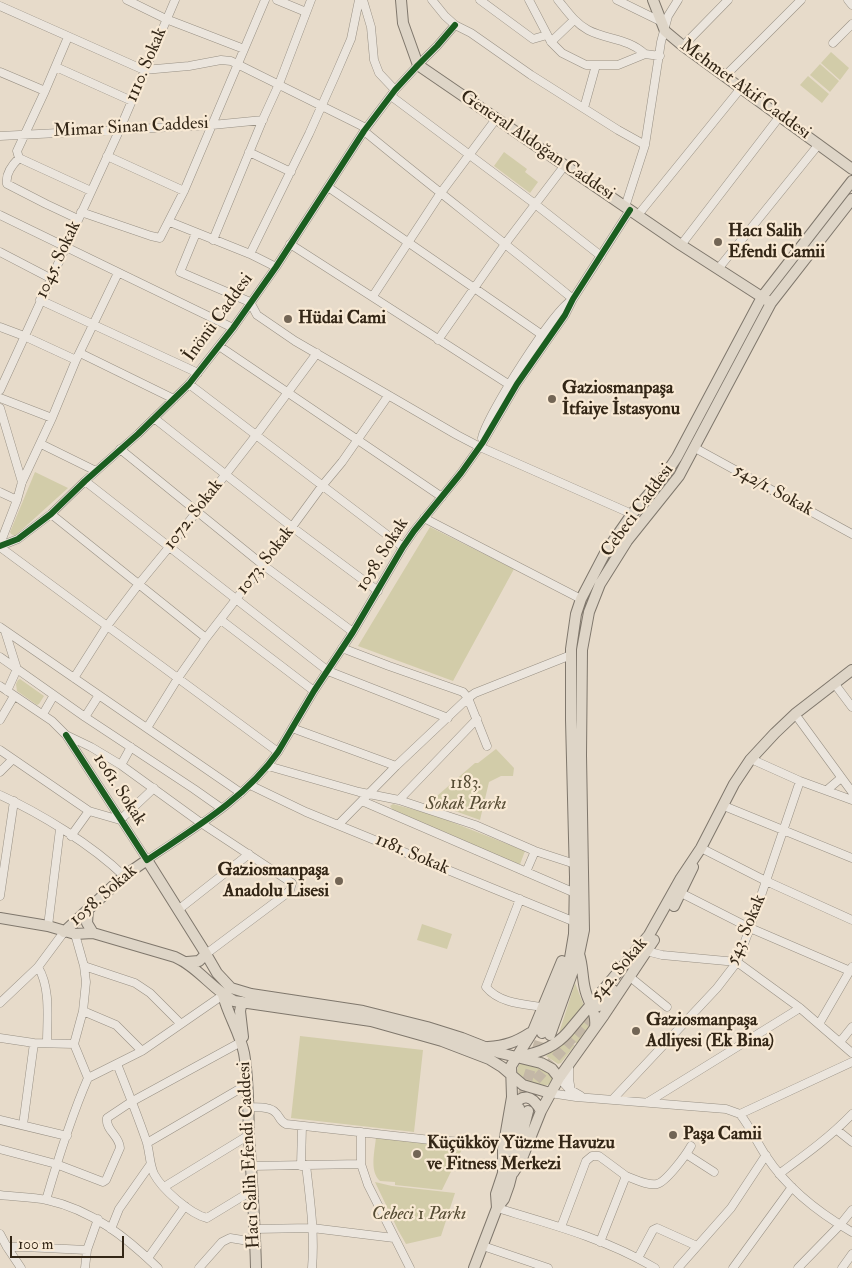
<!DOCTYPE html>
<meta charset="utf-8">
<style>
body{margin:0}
#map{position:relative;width:852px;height:1268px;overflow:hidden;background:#e7dbca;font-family:"IM FELL Double Pica",serif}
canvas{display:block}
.scale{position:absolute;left:10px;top:1236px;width:114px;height:22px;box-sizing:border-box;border:2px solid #332616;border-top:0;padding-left:6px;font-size:15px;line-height:18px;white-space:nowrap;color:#332616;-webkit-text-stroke:4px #f8e9d4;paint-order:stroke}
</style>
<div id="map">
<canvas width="852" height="1268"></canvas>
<div class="scale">100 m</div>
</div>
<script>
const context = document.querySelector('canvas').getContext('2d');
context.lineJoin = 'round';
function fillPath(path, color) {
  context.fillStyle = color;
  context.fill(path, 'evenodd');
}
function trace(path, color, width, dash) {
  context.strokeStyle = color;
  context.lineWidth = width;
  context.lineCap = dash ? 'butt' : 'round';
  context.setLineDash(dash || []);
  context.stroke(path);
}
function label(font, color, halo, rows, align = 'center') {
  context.font = font + ' "IM FELL Double Pica",serif';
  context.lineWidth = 4.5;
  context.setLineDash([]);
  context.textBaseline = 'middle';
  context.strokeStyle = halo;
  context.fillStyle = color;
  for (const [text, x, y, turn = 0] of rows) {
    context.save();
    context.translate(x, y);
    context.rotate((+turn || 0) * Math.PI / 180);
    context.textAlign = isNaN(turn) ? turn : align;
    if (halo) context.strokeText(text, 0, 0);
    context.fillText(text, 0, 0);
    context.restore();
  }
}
fillPath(new Path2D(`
 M831,52l18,16 -9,12 -19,-17z
 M820,64l19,17 -9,11 -20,-17z
 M808,76l21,18 -7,9 -22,-18z
 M504,152l23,17 -2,3 13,10 -8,11 -36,-27z
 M35,472l33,16 -53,48 -4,-2 -1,-2z
 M430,527l84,42 -61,112 -95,-35z
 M20,679l24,17 -5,8 -2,1 -20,-14 -1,-7 2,-4z
 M496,749l18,19 -1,8h-12l-12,6 -9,38 -50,-18 45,-39h3z
 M393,804l41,11 91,36 -6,16 -126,-57 -3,-4z
 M422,924l30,10 -5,15 -30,-9z
 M575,983l9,23 -25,27z
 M590,1015l1,9 -14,19 -11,-1z
 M300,1036l123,14 -9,82 -123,-14z
 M564,1043l11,2 -14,18 -3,1 -12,-8z
 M522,1062l25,7 6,9c-3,16 -31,4 -36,-6l1,-6z
 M376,1137l88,8 -22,45 -47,-5v-3l-15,-1c-11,-10 -5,-31 -4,-44z
 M375,1182l17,4 63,7 -14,43 -35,8 -8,-14z`), '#d2cca9');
trace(new Path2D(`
 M536,1080l62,-71
 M523,1094l19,-61`), '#c3b7a6', 10, [10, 5]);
const minor = new Path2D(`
 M127,0l39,19 78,30
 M277,0l29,12
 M363,0l8,27 3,33 5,13 16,17
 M432,0l13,16 10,9 16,8 60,42 87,55 27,15
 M480,0l53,39 14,-4
 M529,0l22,42 11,11 24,12h32l27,-11 15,2
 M558,0c9,11 17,23 30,30 19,10 40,8 57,24
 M617,0l43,21
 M848,0l4,5
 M0,6l144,64 45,-4 32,-6 10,1 135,67
 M68,37l-23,54 -28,60 2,7 72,33
 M551,42l23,-22
 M833,43l19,-19
 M683,46l45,-46
 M56,67l76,34
 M0,72l45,19
 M725,76l76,-76
 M391,96l144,108 66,52
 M584,108l12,-43
 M364,131c69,57 140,111 209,168
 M0,136l212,-11 51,-5
 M249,152l42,20
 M107,156l77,35
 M19,158c-7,7 -14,16 -12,26l39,20 32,15
 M328,187l220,152
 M625,207l20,-62 16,-103 7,-26 10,-16
 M81,212l70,24 9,2 24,-47 81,-191
 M0,215l233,113
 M638,215l103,-127
 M170,222l80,32 26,13
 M196,233l-16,39 70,30 7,13 38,26 162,94 23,12 152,67
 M213,240l50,-121 16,-35 32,-84
 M290,244l215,138
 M681,245l99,-129
 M0,252l50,26
 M250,254l59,-120 26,-58 16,-37 8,-39
 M718,269l101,-125
 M373,296l67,-102 56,-75
 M40,300l158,73
 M0,327l24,9 52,24
 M438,340l67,-96 60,-79
 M219,346l223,151
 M80,353l94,46
 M189,384l214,163
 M0,390l119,-259 56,-131
 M0,398l52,20
 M0,408l22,74
 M154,418l138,109 86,64
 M482,438c5,-23 71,-127 90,-138
 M41,444l55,27
 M695,448l157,86
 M120,449l143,116 90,67
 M85,481l243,190 120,47
 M0,492l17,8
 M51,514l155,124
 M424,518l157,81
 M0,544l17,-44 5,-18 30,-64 24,-58 42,-87
 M0,546l18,-7 33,-25 34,-33 53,-47 51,-50 44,-56 43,-61 88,-136 31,-41 23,-25 19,-19 18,-21
 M0,547l278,205
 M221,620l93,71
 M0,627l241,166
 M5,631l12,38 -10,22
 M342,648l47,18 74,26 5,6 19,48
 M0,657l85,60 109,72 27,19
 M74,678l33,-52 31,-41 32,-39 87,-112 60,-81
 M834,683l18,24
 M0,686l52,35 14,14 25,12 30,18 80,58 91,60 -2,7 -4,4 -80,60
 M43,714l11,-19
 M795,714l57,78
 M85,717l14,-22
 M0,720l14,-24
 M147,728l31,-50 28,-40 86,-111 30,-41 20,-24 46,-66
 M292,728l104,38
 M66,735l81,125c46,-31 98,-61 131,-108l36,-61 39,-59 50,-85 11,-16 47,-58 22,-31 34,-58 48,-69 8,-16 57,-89
 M0,750l89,61 31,9 34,-32
 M751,759l49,22 52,19
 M121,765l10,-18
 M268,766l91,26 40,8 76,25 60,26 40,13
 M0,772l13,-13
 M250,785l56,27 269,110
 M827,790l14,-12
 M0,795c40,18 92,50 124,81
 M399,800l78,-81
 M362,801l213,92
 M724,806l128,52
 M339,824l57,-58 72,-68 7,-5 96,-38
 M71,836l18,-25
 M701,848l65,33 86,39
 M526,872l9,-21
 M681,893l69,35 100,43
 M0,896l14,-95
 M520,899l-34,88c13,16 36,17 56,20
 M178,910l71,-56
 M48,926l12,-97
 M75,934l9,32 2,16 -3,29 -9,33 14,34
 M646,951l16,4 75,7 63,46 52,45
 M84,966l51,17 15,10 31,31
 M38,967c13,21 9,52 9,76
 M630,977l37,30
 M0,1003l38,-36 26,-35
 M83,1011l33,14 26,26
 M819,1024l33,-57
 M0,1038l34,5 40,1
 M840,1042l12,-15
 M117,1064c10,25 20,50 29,76 4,11 3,23 8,34 8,15 36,40 53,44l46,-28
 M569,1065v14l2,12
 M88,1078l54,-27 81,-56
 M559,1078l10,11 12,7
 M550,1093l26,4 150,12 14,5 112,-52
 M613,1099l104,-111 20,-26 13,-34 50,-147
 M648,1102l152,-94
 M249,1107c8,1 20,-1 26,5 5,4 4,9 11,12l145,16 35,2
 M740,1114c10,13 17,28 26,42 21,32 53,57 86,76
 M0,1120l67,16
 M23,1125l11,-82
 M837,1130l15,12
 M361,1132v32l7,21 42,83
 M147,1143l101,-59
 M0,1149l56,15 47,18 3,-2 14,-32c0,-12 -15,-18 -13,-30l24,-16 110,-60
 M686,1154l28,18
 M306,1165c4,34 9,69 6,103
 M252,1166l109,-2
 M301,1166l1,-40
 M779,1174c26,-19 51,-37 73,-60
 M164,1187l85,-52
 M0,1195c15,2 32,2 47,5 45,10 79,37 111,68
 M46,1200c12,-41 25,-83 42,-122
 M497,1208c53,16 110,31 158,60
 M561,1227l25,-66 6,-5h7l27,20
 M111,1229l8,-20 31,-44
 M254,1229l58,-1 82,10
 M0,1234l7,13 14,21
 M600,1242l26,-66c9,3 21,10 31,8 9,-2 29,-29 34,-38
 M483,1246l65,22
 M7,1247h17l63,3
 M148,1258l37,-52
 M638,1258l15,-28 4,-2 40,18
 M85,1268l2,-18 11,-31
 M199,1268l23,-26 8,-4 25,4
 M678,1268l53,-60 35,-53
 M733,1268l59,-81
 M798,1268l42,-43 12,-15
 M842,1268l10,-14`);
const major = new Path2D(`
 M401,0l2,23 15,42 263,180 87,56
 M653,0l12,31 18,15 169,123
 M674,906l19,-39
 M88,909l-1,14 6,10
 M0,918l48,8 27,8 18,-1 82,24c23,10 37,32 59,44l137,20 71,20 47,18 13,8 21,18 27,8
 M64,932l60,-56 23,-16 59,94 11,19 14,15 20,6 112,17 64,16 35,11 38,15 41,10 11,6 7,9
 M579,954c4,12 3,23 6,35 3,14 12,23 10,38
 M187,962l12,-1 7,-7
 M223,995c5,20 17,38 21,58 5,28 4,56 5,84 3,44 6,87 7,131
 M242,1002l-2,9 3,26
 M599,1006l14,-16
 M542,1033l28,-75 4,-24 1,-57 -4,-157v-71l5,-35 5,-15 24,-46 27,-39 33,-39 12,-18 85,-160 90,-116
 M550,1035l29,-81 5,-24 -3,-175 1,-105 7,-38 11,-28 27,-43 52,-65 92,-173 81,-104
 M488,1047c17,-1 28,-5 42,-14
 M521,1056c19,-3 35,-10 47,-24l81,-97 32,-57 20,-30 33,-64 16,-24 25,-27 20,-19 57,-44
 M511,1108c11,-15 21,-14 30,3
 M509,1151l10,-43
 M513,1173l8,-12 20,-50 18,-33 45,-63 50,-75
 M503,1174v-25l9,-52 -1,-31 22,-35 29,-70
 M497,1208l-1,-14 8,-24
 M474,1268l23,-60 7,-9 5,-14 19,-74`);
trace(minor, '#989084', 9);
trace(major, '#7f776c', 12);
trace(minor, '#ebe5dd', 8);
trace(major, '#ded5c7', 10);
trace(new Path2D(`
 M0,546l18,-7 33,-25 34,-33 53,-47 51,-50 44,-56 43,-61 88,-136 31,-41 23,-25 19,-19 18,-21
 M66,735l81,125c46,-31 98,-61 131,-108l36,-61 39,-59 50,-85 11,-16 47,-58 22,-31 34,-58 48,-69 8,-16 57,-89`), '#1b5e20', 6);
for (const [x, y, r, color] of [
 [718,242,5,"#726555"],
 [288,319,5,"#726555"],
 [552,399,5,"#726555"],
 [339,881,5,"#726555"],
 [636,1031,5,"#726555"],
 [673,1135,5,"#726555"],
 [417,1154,5,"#726555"]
]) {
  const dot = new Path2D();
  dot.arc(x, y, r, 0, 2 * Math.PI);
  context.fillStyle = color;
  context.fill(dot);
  trace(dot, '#f8e9d4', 2);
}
label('18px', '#332616', '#f8e9d4', [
 ["1110. Sokak",147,65,-67],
 ["Mehmet Akif Caddesi",745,90,36],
 ["Mimar Sinan Caddesi",131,128,-3],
 ["General Aldoğan Caddesi",537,146,34],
 ["1045. Sokak",59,260,-65],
 ["İnönü Caddesi",219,318,-54],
 ["542/1. Sokak",773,491,29],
 ["Cebeci Caddesi",638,511,-54],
 ["1072. Sokak",194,515,-52],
 ["1058. Sokak",383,555,-58],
 ["1073. Sokak",266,561,-52],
 ["1061. Sokak",119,790,57],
 ["1181. Sokak",412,855,23],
 ["1058. Sokak",104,896,-41],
 ["543. Sokak",747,930,-67],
 ["542. Sokak",620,970,-50],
 ["Hacı Salih Efendi Caddesi",250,1155,-93]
]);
label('bold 18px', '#332616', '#f8e9d4', [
 ["Hacı Salih",728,232],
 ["Efendi Camii",728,253],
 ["Hüdai Cami",298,319],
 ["Gaziosmanpaşa",562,389],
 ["İtfaiye İstasyonu",562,410],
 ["Gaziosmanpaşa",329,871,"right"],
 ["Anadolu Lisesi",329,892,"right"],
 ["Gaziosmanpaşa",646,1021],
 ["Adliyesi (Ek Bina)",646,1042],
 ["Paşa Camii",683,1135],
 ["Küçükköy Yüzme Havuzu",427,1144],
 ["ve Fitness Merkezi",427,1165]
], 'left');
label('italic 18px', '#564c34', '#f8e9d4', [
 ["1183.",466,784],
 ["Sokak Parkı",466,805],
 ["Cebeci 1 Parkı",419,1215]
]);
</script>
